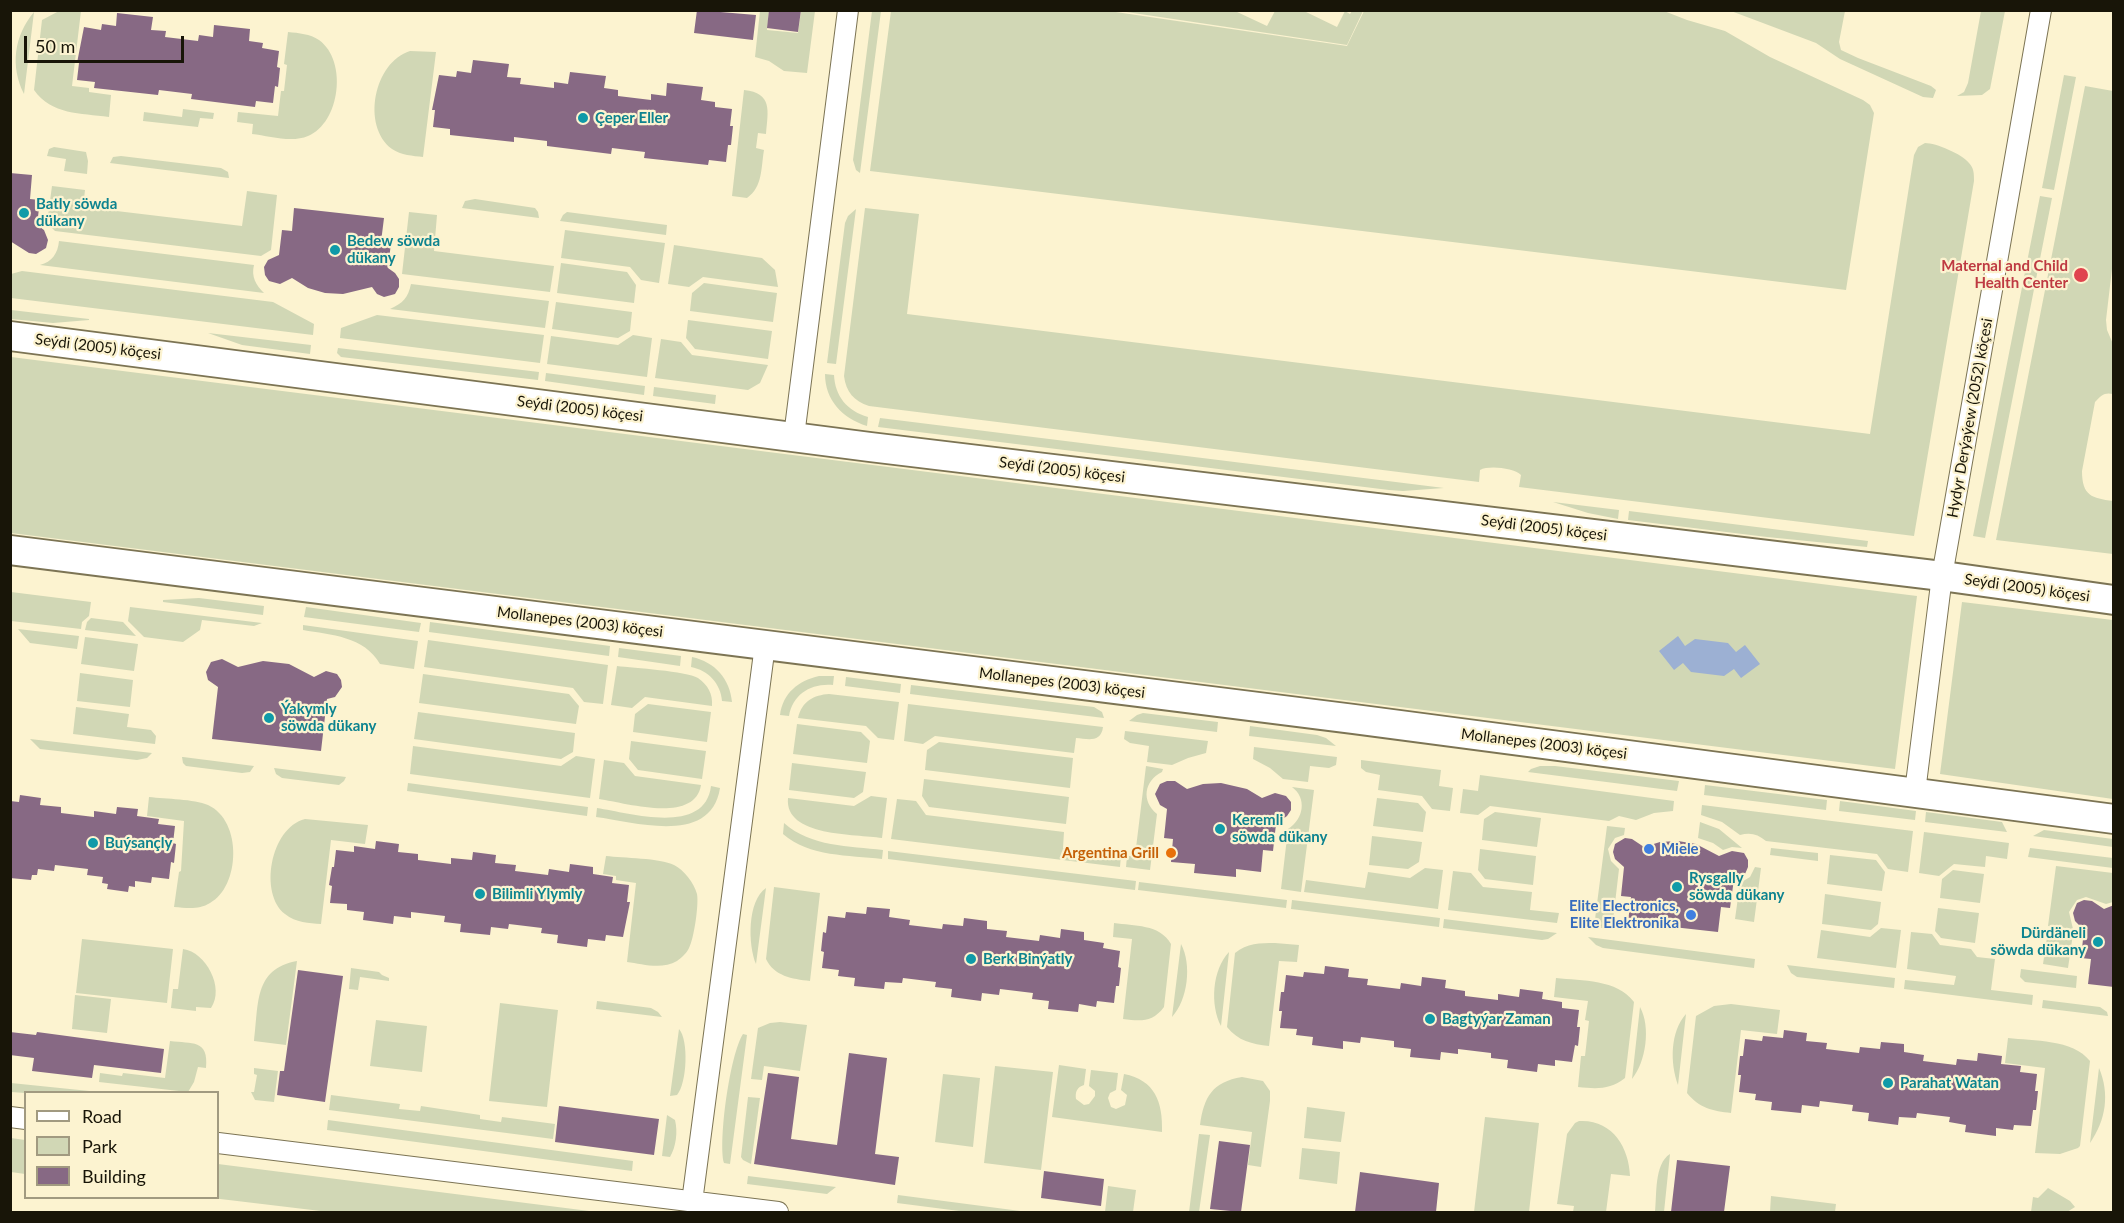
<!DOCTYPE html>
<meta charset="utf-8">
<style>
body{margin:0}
#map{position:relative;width:2124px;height:1223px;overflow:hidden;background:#fcf3d0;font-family:Lato,sans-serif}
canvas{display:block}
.frame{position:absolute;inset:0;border:12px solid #181508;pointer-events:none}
.legend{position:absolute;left:24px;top:1091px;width:195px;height:108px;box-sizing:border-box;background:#fcf3d0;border:2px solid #a19a80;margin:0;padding:8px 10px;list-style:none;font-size:18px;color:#181508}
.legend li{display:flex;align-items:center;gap:12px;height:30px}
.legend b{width:30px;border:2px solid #a19a80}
.scale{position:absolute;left:24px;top:36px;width:160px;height:27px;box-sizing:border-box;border:3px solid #181508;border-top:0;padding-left:8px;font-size:18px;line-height:21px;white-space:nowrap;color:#181508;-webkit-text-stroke:4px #fcf3d0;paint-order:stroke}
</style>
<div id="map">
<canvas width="2124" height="1223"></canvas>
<div class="frame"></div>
<ul class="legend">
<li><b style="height:8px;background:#fff"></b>Road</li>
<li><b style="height:16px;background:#d1d7b5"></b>Park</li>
<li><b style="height:16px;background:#876984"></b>Building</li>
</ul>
<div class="scale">50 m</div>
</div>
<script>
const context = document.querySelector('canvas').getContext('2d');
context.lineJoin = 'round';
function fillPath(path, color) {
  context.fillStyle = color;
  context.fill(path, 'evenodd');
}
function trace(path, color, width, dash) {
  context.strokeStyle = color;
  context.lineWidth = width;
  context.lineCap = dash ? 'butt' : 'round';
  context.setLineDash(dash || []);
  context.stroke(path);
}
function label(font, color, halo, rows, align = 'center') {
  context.font = font + ' Lato,sans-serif';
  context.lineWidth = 4.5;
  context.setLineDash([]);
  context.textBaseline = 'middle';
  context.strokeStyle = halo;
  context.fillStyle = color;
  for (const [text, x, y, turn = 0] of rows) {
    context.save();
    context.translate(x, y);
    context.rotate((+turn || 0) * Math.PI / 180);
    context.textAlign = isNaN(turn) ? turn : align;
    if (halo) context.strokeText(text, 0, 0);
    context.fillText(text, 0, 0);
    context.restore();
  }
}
fillPath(new Path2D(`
 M59,11h22l-9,75 17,2v4l22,3 -2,22c-29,-4 -57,-2 -75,-27l8,-70z
 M760,11h9l-2,19 31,3 3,-22h14l-8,62 -23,-2 -15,-10 -14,-4z
 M872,11h9l-21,162 -4,-3 -3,-10z
 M891,11h218l238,35 17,-35h300l23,9 38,11 45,26 93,43 7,5 4,8 -28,177 -976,-119z
 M1120,11h115l32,15 8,-15h29l33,16 8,-16 5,3 2,-3h11l-16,34z
 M1731,11h114l-6,31 2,8 17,8 73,28 5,4 -3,8 -10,-1 -83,-38 -24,-16z
 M1981,11h24l-15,78 -8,6 -25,1 7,-4 4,-9z
 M34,12l-10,82c-14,-28 -10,-58 10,-82z
 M288,32c11,1 22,2 31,8 29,21 21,83 -11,96 -16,7 -39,0 -56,-2l1,-10 -16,-2 1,-10 40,4 3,-25h3l3,-26 -3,-1z
 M410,51l26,1 -13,105c-10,-1 -22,-2 -31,-8 -31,-23 -18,-87 18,-98z
 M2064,75l12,2 -22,113 -12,-2z
 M2085,86l28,5 1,161 -8,68 1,10 6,14v50c-8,-2 -12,1 -18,8l-13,69c0,25 10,27 31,30v53l-117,-14z
 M744,90c29,3 24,21 22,44l-8,-1 -2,15 8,2c-3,17 -1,37 -17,48l-15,-2z
 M183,109l31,4 -1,6 -13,-1 -2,9 -55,-6 1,-9 38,5z
 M1925,143c11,0 37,11 44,20 5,5 5,11 5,18l-60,355 -395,-49 2,-12c-7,-7 -32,-10 -41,-5l-1,12 -610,-76c-15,-5 -23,-14 -25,-30l21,-168 54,6 -12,100 963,120 44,-279 4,-8z
 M54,147l32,5 2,9 -1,13 -23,-3 2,-12 -19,-3 2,-7z
 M121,156l100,12 7,4 1,6 -119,-15 3,-6z
 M52,186l33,4 -2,17 159,19 5,-35 30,4 -6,55 -10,6 -206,-25 -8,-8z
 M2040,196l12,2 -67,340 -12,-2z
 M475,199l60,9 3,4 1,6 -77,-10 3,-7z
 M856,209l-20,155 -9,-1 18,-140 3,-7z
 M409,212l28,3 -3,36 120,15 -4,26 -148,-18z
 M567,212l100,13 -1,10 -106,-14 3,-6z
 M565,230l100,13 -6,40 -18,-3 -11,-13 -69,-9z
 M59,241l195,24c-3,12 2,20 10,28l-224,-28c12,-3 18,-12 19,-24z
 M674,245l88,13 13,12 3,17 -75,-10 -14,10 -21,-3z
 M561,263l66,9 9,13 -2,18 -77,-10z
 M22,271l251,31 41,22 -1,11 -302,-37v-24z
 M704,283l73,10 -4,29 -83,-11 2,-18z
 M411,284l138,17 -4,27 -155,-19c13,-6 18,-11 21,-25z
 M556,302l76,10 -2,19 -12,7 -66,-9z
 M11,310l78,9v1l-36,3 -42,-4z
 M377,315l167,20 -4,28 -200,-25 1,-10z
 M688,320l84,11 -4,28 -73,-10 -9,-11z
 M208,333l103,12 -1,9 -68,-9z
 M633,335l19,3 -5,39 -100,-13 4,-28 67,9z
 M661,339l20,3 11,13 76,10 -8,18 -12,7 -93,-12z
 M338,348l201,24 -1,8 -197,-23 -4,-4z
 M11,357l1906,239 -22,173 -1884,-236z
 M546,373l99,13 -1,9 -99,-14z
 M825,374l9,1c1,21 13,36 34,42l-1,9c-25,-8 -42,-26 -42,-52z
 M654,387l62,8 -1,9 -62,-8z
 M880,418l564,70 -41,3 -14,-1 -511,-63z
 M1553,502l66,8 -1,9 -30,-6z
 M1629,511l239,30 -1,6 -100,-10 -139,-17z
 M11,592l80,10 -2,14 -7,6 -1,7 -70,-8z
 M199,598l65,8 -1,9 -100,-13v-2z
 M1962,602l151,18v179l-173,-25z
 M130,607l132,16 -8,3 -52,-6 -2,10 -17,12 -39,-5 -16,-16z
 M306,607l115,16 -2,9 -115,-15z
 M91,618l32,4 13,14 -51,-6 2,-8z
 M430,622l180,24 -1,10 -180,-24z
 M303,625l115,16 -4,28 -34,-5c-16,-28 -49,-29 -77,-34z
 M18,629l61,7 -2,13 -47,-6z
 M85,637l53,7 -4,27 -53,-7z
 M428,640l180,25 -5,39 -19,-2 -11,-14 -149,-21z
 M619,648l62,8 -1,10 -62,-9z
 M692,657c23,5 38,22 40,45l-10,-1c-1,-17 -14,-31 -31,-34z
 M617,666c17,2 69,5 81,12 10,7 15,16 14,28l-67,-9 -13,11 -21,-3z
 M80,673l53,7 -3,27 -53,-6z
 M423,674l146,20 10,12 -3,18 -157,-21z
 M819,676h15l-1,9c-22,-2 -40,9 -44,31l-9,-1c3,-22 18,-34 39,-39z
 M846,677l55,7 -1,9 -55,-7z
 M911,685l183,22 8,5 2,6 -194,-24z
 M829,694l70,8 -5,38 -16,-2 -12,-12 -68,-8c4,-17 16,-23 31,-24z
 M648,704l63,8 -4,30 -74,-10 2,-18z
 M908,704l195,23c-2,16 -15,12 -27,11l-2,15 -139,-17 -12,8 -19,-3z
 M76,707l53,7 -2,13 24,3 5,6 -1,8 -82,-10z
 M418,712l157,21 -2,19 -12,7 -147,-20z
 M1143,713l75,9 -1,10 -88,-11 8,-6z
 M797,724l64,8 9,9 -3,22 -74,-9z
 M1250,726l67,9 9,3 10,8 -87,-10z
 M1125,731l83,10 -2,12 -18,5 -16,7 -25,-3 2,-16 -19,-3 -6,-4z
 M30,739l122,14 -5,5 -10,2 -97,-11z
 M631,741l75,10 -4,28 -64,-9 -9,-11z
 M939,742l134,16 -3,30 -145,-18 2,-20z
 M413,746l148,20 15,-10 19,3 -5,39 -180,-24z
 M1254,747l83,10 -1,8 -7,3 -19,-2 -2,16 -25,-3 -13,-11 -17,-9z
 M182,757h1l71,9 -4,6 -8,1 -56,-7 -3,-3z
 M604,760l20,3 11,13 66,9c-6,39 -75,18 -102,14z
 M1361,760l80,10 -2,16 14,2 -3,23 -18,-2 -10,-13 -44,-6 2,-15 -14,-3 -5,-4z
 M792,763l74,9 -3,20 -9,6 -65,-8z
 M1146,766l17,3 -1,3c-18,9 -21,29 -5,42l-7,56 -24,-3 1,-11h8z
 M1540,766h15l124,15 -2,10 -149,-19 3,-3z
 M274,768l72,9 -2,4 -5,4 -57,-7 -6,-4z
 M1480,775l194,26 -1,10 -19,2 -18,7 -17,-4 -10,5 -119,-15 -12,9 -18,-2 3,-24 15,2z
 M924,779l145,18 -3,27 -137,-17 -7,-11z
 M408,783l180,24 -1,9 -180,-25z
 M1705,785l122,15 -1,10 -122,-15z
 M711,786l9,2c-9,58 -85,34 -124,29l1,-9c33,5 108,28 114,-22z
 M1292,787l22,3 -13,102 -20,-3 7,-60c16,-10 19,-31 4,-42z
 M871,796l16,2 -5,40c-26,-4 -98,-1 -94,-40l66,8z
 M149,797c17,2 45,2 59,8 35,16 32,82 2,98 -11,7 -23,5 -36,4l5,-35 2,-1 3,-50 -37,-5z
 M1377,798l41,5 8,9 -3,20 -50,-6z
 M897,799l19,2 10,14 138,17 -1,16 58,7 -1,12 -229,-28z
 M1840,801l76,10 -1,9 -76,-9z
 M1702,805l211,26 -5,41 -20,-3 -11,-15 -111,-13c-8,-7 -16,-9 -26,-6l-18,-13 -21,-7z
 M1495,812l46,6 -4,29 -55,-7 2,-21z
 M1926,812l76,10 5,10 -82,-10z
 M305,819l63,6 -3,19 -34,-4 -10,84c-12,-1 -25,-1 -36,-10 -26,-20 -15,-86 20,-95z
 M1700,822l19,7 23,19 -10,-1 -9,3 -10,-7 -15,-5z
 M784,823c27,24 65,23 99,27l-1,9c-33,-4 -73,-2 -99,-25z
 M1607,826l18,2 -1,7 -9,3 -7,11 3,12 8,8 -7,60 -18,-2z
 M2044,830l69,9v8l-80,-11z
 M1924,832l85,11 -2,16 -21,-3 -1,11 -31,-3 -15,12 -20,-3z
 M1372,836l50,6 -3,20 -11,7 -39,-4z
 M1771,848l47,5v8l-48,-6z
 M2030,848l83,10v10l-85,-11z
 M1480,849l56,7 -3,29 -48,-6 -7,-9z
 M888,851l248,30 -1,9 -247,-31z
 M1830,855l46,5 9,12 -3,19 -55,-7z
 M606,856c17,2 54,2 68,9 10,5 20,18 23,29 2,10 -3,45 -8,54 -2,5 -8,10 -12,13 -15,9 -35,3 -50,1l9,-79 -20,-3v-4l-13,-2z
 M2056,866l57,7v29l-7,2 -20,-7 -9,3 -8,12 4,17 -25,-3z
 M1755,867l6,1 -7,54 -19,-3 5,-36 10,-6z
 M1425,868l18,2 -5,39 -134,-17 2,-12 59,8 3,-16 42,6z
 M1953,870l31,4 -4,29 -40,-5 2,-19z
 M1453,871l18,2 12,14 49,5 -2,18 29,3 -2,10 -109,-13z
 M1139,882l148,18 -1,8 -148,-18z
 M774,887l46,6 -10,88c-18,-2 -36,-5 -44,-22z
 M766,888l-10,76c-8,-19 -9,-63 10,-76z
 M1825,894l56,8 -3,22 -7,6 -49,-6z
 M1292,900l148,18 -1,9 -148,-18z
 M1938,908l41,5 -4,30 -34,-5 -6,-7z
 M1444,919l113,14 -9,6 -6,1 -99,-12z
 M1114,923c20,3 46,1 57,21l-7,63c-12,16 -24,14 -41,12l9,-80 -19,-2z
 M1881,928l20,2 -5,38 -79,-10 4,-28 49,7z
 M2048,931l25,3 -5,34 -25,-4z
 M1911,932l21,2 8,11 31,4 6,8 18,2 -4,31 42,5 -1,10 -128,-16 1,-9 49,5 2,-9 -49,-7z
 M1588,937l167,22 -1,9 -151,-20 -7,-3z
 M82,939l91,10 -6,54 -91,-10z
 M1275,943l24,2 -2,17 -18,-1 -10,85c-17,-2 -31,-5 -42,-19l8,-74c12,-10 25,-10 40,-10z
 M1181,944c11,20 7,56 -9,73z
 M183,949c23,3 42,39 28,59l-15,-1v4l-25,-3 2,-19h5z
 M1229,952l-8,74c-11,-21 -9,-56 8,-74z
 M297,961l-11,84 -32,-4c5,-36 -1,-72 43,-80z
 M1787,965l108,13 -1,10 -97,-11 -6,-4z
 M351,968l28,4 3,3 7,3v3l-29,-4 -2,13 -9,-1z
 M2021,969l56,7 -1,12 -51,-6 -5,-5z
 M1556,978c26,3 61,1 78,24l-9,76c-15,12 -29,11 -47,9l3,-31h4l4,-35 -4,-1 3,-19 -34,-4z
 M75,995l36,4 -4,34 -35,-4z
 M2043,1000l57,7 7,5 1,4 -66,-8z
 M597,1001l54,7 7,4 4,5 -66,-8z
 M500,1003l58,7 -11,97 -58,-6z
 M1731,1004l49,6 -3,24 -36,-4 -10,83c-18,-2 -32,-5 -44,-20l9,-77 18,-10z
 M1640,1007c11,20 6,55 -8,72z
 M1686,1014l-8,71c-8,-22 -8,-53 8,-71z
 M376,1020l51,6 -5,46 -52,-6z
 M780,1022l27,3 -7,46 -36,-5 -2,14 -11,-1 7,-51 12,-5z
 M679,1029c10,11 8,55 -2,66l-7,1z
 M743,1034l4,1 -17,129 -6,-1c-6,-22 6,-109 19,-129z
 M2008,1038c25,3 65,1 82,23l-10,85 -2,2 -18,6 -25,-1 10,-85 -40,-5z
 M170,1041c22,3 39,-2 36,27l-8,-1 -4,15 -6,10 -89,-10 1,-9 22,3 1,-3 42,5z
 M1059,1065l27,4 -2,16c-7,2 -9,7 -8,14l8,6 5,-1 6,-8v-5l-6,-5 2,-16 27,3 -2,17 -6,3 -2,5 3,9 5,2 9,-4 2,-10 -6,-5 3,-16c31,6 39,28 38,58l-110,-15z
 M995,1066l58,6 -12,98 -57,-7z
 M254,1068l24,3 -4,31 -19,-2 -4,-8h3l3,-17 -3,-1z
 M2099,1068c11,26 7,52 -9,75z
 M943,1074l37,4 -7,69 -38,-5z
 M1242,1077l21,4 7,10v10l-9,66 -13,-2 4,-33 -52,-7c4,-28 12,-43 42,-48z
 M10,1083h1l88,9 -74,1 -14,-1z
 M331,1095l69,9 -1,5 21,2 1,-5 59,9v4l21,3 1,-5 53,7 -2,15 -224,-29z
 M748,1097l12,1 -9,66 -8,-4 -2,-3z
 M1307,1107l38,5 -4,30 -37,-4z
 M667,1115l8,5c3,12 1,27 -5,37l-8,-1z
 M1485,1117l54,6 -10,89h-55z
 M328,1120l305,41 -1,10 -305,-41z
 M1579,1121c33,-2 50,26 51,55l-19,-2 -5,38h-33l1,-6 -17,-2 10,-70 8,-11z
 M1199,1134l11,1 -11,77h-10z
 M11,1138l14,2v34l-14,-2z
 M1302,1148l38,4 -3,32 -38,-5z
 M1670,1154l-6,58h-9c2,-17 -1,-48 15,-58z
 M218,1164l379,48h-268l-117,-14h6z
 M748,1176l88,11 -9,7 -80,-10z
 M1108,1186l28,4 -3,22h-28z
 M2048,1188l22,13 5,6 -8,5h-36l2,-15 5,1z
 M898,1195l130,17h-61l-70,-9z
 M1771,1196l65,8 -1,8h-65z`), '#d1d7b5');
fillPath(new Path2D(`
 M1678,636l7,10 10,-7 33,4 8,9 9,-7 15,19 -19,14 -7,-9 -10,7 -33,-4 -8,-9 -9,7 -15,-19z`), '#9cb0d3');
fillPath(new Path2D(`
 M697,10l59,5 -3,25 -59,-7z
 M769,10h32l-3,22 -31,-4z
 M117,13l36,4 -2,13 15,1 -1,6 33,4 1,-6 14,2 1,-12 36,4 -1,12 14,2 -1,5 17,3 -2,16 3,1 -2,19 -3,-1 -2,17 -17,-2 -1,6 -64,-8 1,-5 -33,-4 -1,5 -64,-7 1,-6 -18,-2 2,-17h-2l7,-36 17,3 1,-6 14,2z
 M473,60l36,4 -2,13 14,1 -1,6 34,4v-6l14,2 2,-12 36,4 -2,12 14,2v6l33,4v-6l15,2 1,-13 36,4 -2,13 14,2v5l17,2 -2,17h3l-2,19h-3l-2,17 -17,-2 -1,5 -64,-7 1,-6 -33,-4 -1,6 -64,-8v-5l-33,-4v5l-64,-7v-6l-17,-2 2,-17h-3l7,-35 17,2 1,-6 14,2z
 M10,173l22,2 -2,24 10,1 -3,25 7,5 4,10 -2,8 -10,6 -7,-1 -19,-12z
 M294,208l90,10 -3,24 10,1 -3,25 7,5 4,6v8l-4,7 -11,3 -7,-3 -5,-7 -29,7 -18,-1 -17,-5 -16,-10 -12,6 -11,-3 -4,-6 -1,-8 4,-7 11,-5 3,-25 10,1z
 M222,659l16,8 25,-6 26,3 25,13 12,-6 11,3 4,6 1,7 -7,10 -8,2 -6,52 -109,-12 6,-52 -10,-7 -2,-8 5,-10z
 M1167,781h8l12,8 16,-5 18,-1 26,6 15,9 13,-5 11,3 5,6v8l-4,6 -11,8 -3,27 -10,-1 -2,22 -25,-3v8l-42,-4 1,-9 -24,-2 2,-23 -9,-1 3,-29 -7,-4 -5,-11 5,-10z
 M20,795l21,3 -1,7 21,2v6l33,4v-6l22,3 1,-7 21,2 -1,7 22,3 -1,5 17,2 -2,17 3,1 -2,19 -3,-1 -2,17 -17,-2 -1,6 -16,-2v6l-6,-1 -1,6 -21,-3 1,-5 -6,-1 1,-6 -16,-2 1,-6 -33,-4 -1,6 -16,-2 -1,6h-5l-1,5 -21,-2v-77l9,1z
 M1625,838l7,1 12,8 16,-5 18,-1 18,3 23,12 13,-5 12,2 4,7v7l-3,7 -11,5 -4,29 -9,-1 -3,25 -90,-10 3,-25 -10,-1 3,-29 -9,-8 -2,-7 2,-8z
 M376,841l23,3 -1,8 20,2v6l33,4v-6l21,2 1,-8 23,3 -1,8 21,2 -1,6 33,4 1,-6 20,3 1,-8 23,3v7l20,3 -1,6 17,2 -2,17h3l-7,35 -17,-2 -1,6 -17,-2 -1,8 -30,-4 1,-8 -17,-2 1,-5 -33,-4 -1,5 -17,-2 -1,8 -30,-3 1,-8 -17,-2 1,-6 -34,-4v6l-17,-2 -1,8 -30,-4 1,-8 -17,-2v-6l-17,-1 2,-17 -3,-1 3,-18h2l2,-17 18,2v-6l21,3z
 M2084,900l8,1 12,8 10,-4v82l-26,-3 3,-25 -10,-1 3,-28 -9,-9 -2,-8 4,-10z
 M867,907l23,2 -1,8 21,3 -1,5 33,4 1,-5 20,2 1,-8 23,3v8l20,2 -1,6 33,4 1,-6 20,3 1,-9 23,3v8l20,3 -1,5 17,3 -2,16 3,1 -2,18h-3l-2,17 -17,-2 -1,6 -17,-3 -1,8 -30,-3 1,-8 -17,-2 1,-6 -33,-4 -1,6 -17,-2 -1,8 -30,-4 1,-8 -17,-2 1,-5 -33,-4 -1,5 -17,-1 -1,7 -30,-3 1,-8 -17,-2 1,-6 -17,-2 2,-16 -3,-1 2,-19 3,1 2,-17 17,2 1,-6 20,2z
 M1325,966l24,3 -1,8 20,2 -1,6 33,4 1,-6 20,3 1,-9 24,3 -1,8 20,3v5l33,4v-6l21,3 1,-8 23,3 -1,7 20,3v6l17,2 -2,17h3l-2,19 -3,-1 -3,17 -17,-2v6l-17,-2 -1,8 -30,-4 1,-8 -17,-2v-5l-33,-4v5l-17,-2 -1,8 -30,-3 1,-8 -17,-2v-6l-33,-4 -1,6 -17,-2v8l-31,-4 1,-8 -17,-2 1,-6 -17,-1 2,-17h-3l2,-19h3l2,-17 17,2 1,-5 20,2z
 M298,970l45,6 -18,126 -48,-7 3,-24h4z
 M1784,1030l23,3 -1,8 21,2 -1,6 33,4 1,-6 20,2 1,-7 23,2v8l20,3 -1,6 33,4 1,-6 20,2 1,-8 24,3 -1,8 20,2 -1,6 17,2 -2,17h3l-2,19h-3l-2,16 -17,-1 -1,5 -17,-2v8l-31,-4 1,-7 -17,-3 1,-5 -33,-4 -1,5 -17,-1 -1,8 -30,-4 1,-8 -17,-2 1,-6 -33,-4 -1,6 -17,-2 -1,8 -30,-3 1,-8 -17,-2 1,-6 -17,-2 2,-17h-3l2,-19h3l2,-17 17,2 1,-5 20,2z
 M10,1032l26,3 1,-3 127,17 -3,24 -67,-8 -2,13 -60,-7 2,-13 -24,-3z
 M849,1053l38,5 -12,96 24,3 -4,28 -141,-21 14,-91 31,4 -8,62 46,6z
 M559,1106l100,13 -5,36 -99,-13z
 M1219,1141l31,4 -9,67 -31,-3z
 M1677,1160l53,6 -6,46h-53z
 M1044,1171l60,8 -3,27 -60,-8z
 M1360,1172l79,11 -3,29h-81z`), '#876984');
const street = new Path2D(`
 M794,436l54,-426
 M1915,792l27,-216 99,-566
 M10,1117l16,2
 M218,1143l560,69
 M692,1202l73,-557`);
const secondary = new Path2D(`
 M10,336l860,111 1072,129 172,24
 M10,550l1344,169 760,100`);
trace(street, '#7c7454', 22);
trace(secondary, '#7c7454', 32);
trace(street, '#fff', 20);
trace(secondary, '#fff', 28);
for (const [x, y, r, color] of [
 [583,118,6,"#0f9aa8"],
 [24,213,6,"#0f9aa8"],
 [335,250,6,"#0f9aa8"],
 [2081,275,8,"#e0444e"],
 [269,718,6,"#0f9aa8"],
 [1220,829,6,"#0f9aa8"],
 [93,843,6,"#0f9aa8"],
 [1649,849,6,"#3f7fe0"],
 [1171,853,6,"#e8710a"],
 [1677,887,6,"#0f9aa8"],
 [480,894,6,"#0f9aa8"],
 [1691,915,6,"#3f7fe0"],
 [2098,942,6,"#0f9aa8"],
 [971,959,6,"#0f9aa8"],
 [1430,1019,6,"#0f9aa8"],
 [1888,1083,6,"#0f9aa8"]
]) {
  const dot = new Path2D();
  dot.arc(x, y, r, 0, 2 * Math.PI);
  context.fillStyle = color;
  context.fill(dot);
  trace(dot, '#fcf3d0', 2);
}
label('bold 15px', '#0d838f', '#fcf3d0', [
 ["Çeper Eller",595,118],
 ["Batly söwda",36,204],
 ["dükany",36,221],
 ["Bedew söwda",347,241],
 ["dükany",347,258],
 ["Ýakymly",281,709],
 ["söwda dükany",281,726],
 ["Keremli",1232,820],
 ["söwda dükany",1232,837],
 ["Buýsançly",105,843],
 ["Rysgally",1689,878],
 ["söwda dükany",1689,895],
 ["Bilimli Ylymly",492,894],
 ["Dürdäneli",2086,933,"right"],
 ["söwda dükany",2086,950,"right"],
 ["Berk Binýatly",983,959],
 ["Bagtyýar Zaman",1442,1019],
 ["Parahat Watan",1900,1083]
], 'left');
label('bold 15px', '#be3a42', '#fcf3d0', [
 ["Maternal and Child",2068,266],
 ["Health Center",2068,283]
], 'right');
label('15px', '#181508', '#fcf3d0', [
 ["Seýdi (2005) köçesi",98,347,7],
 ["Seýdi (2005) köçesi",580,409,7],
 ["Hydyr Derýaýew (2052) köçesi",1970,418,-80],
 ["Seýdi (2005) köçesi",1062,470,7],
 ["Seýdi (2005) köçesi",1544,528,7],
 ["Seýdi (2005) köçesi",2027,588,8],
 ["Mollanepes (2003) köçesi",580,622,7],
 ["Mollanepes (2003) köçesi",1062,683,7],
 ["Mollanepes (2003) köçesi",1544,744,7]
]);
label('bold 15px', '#366cbe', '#fcf3d0', [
 ["Miele",1661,849],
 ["Elite Electronics,",1679,906,"right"],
 ["Elite Elektronika",1679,923,"right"]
], 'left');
label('bold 15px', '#c56008', '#fcf3d0', [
 ["Argentina Grill",1159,853]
], 'right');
</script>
